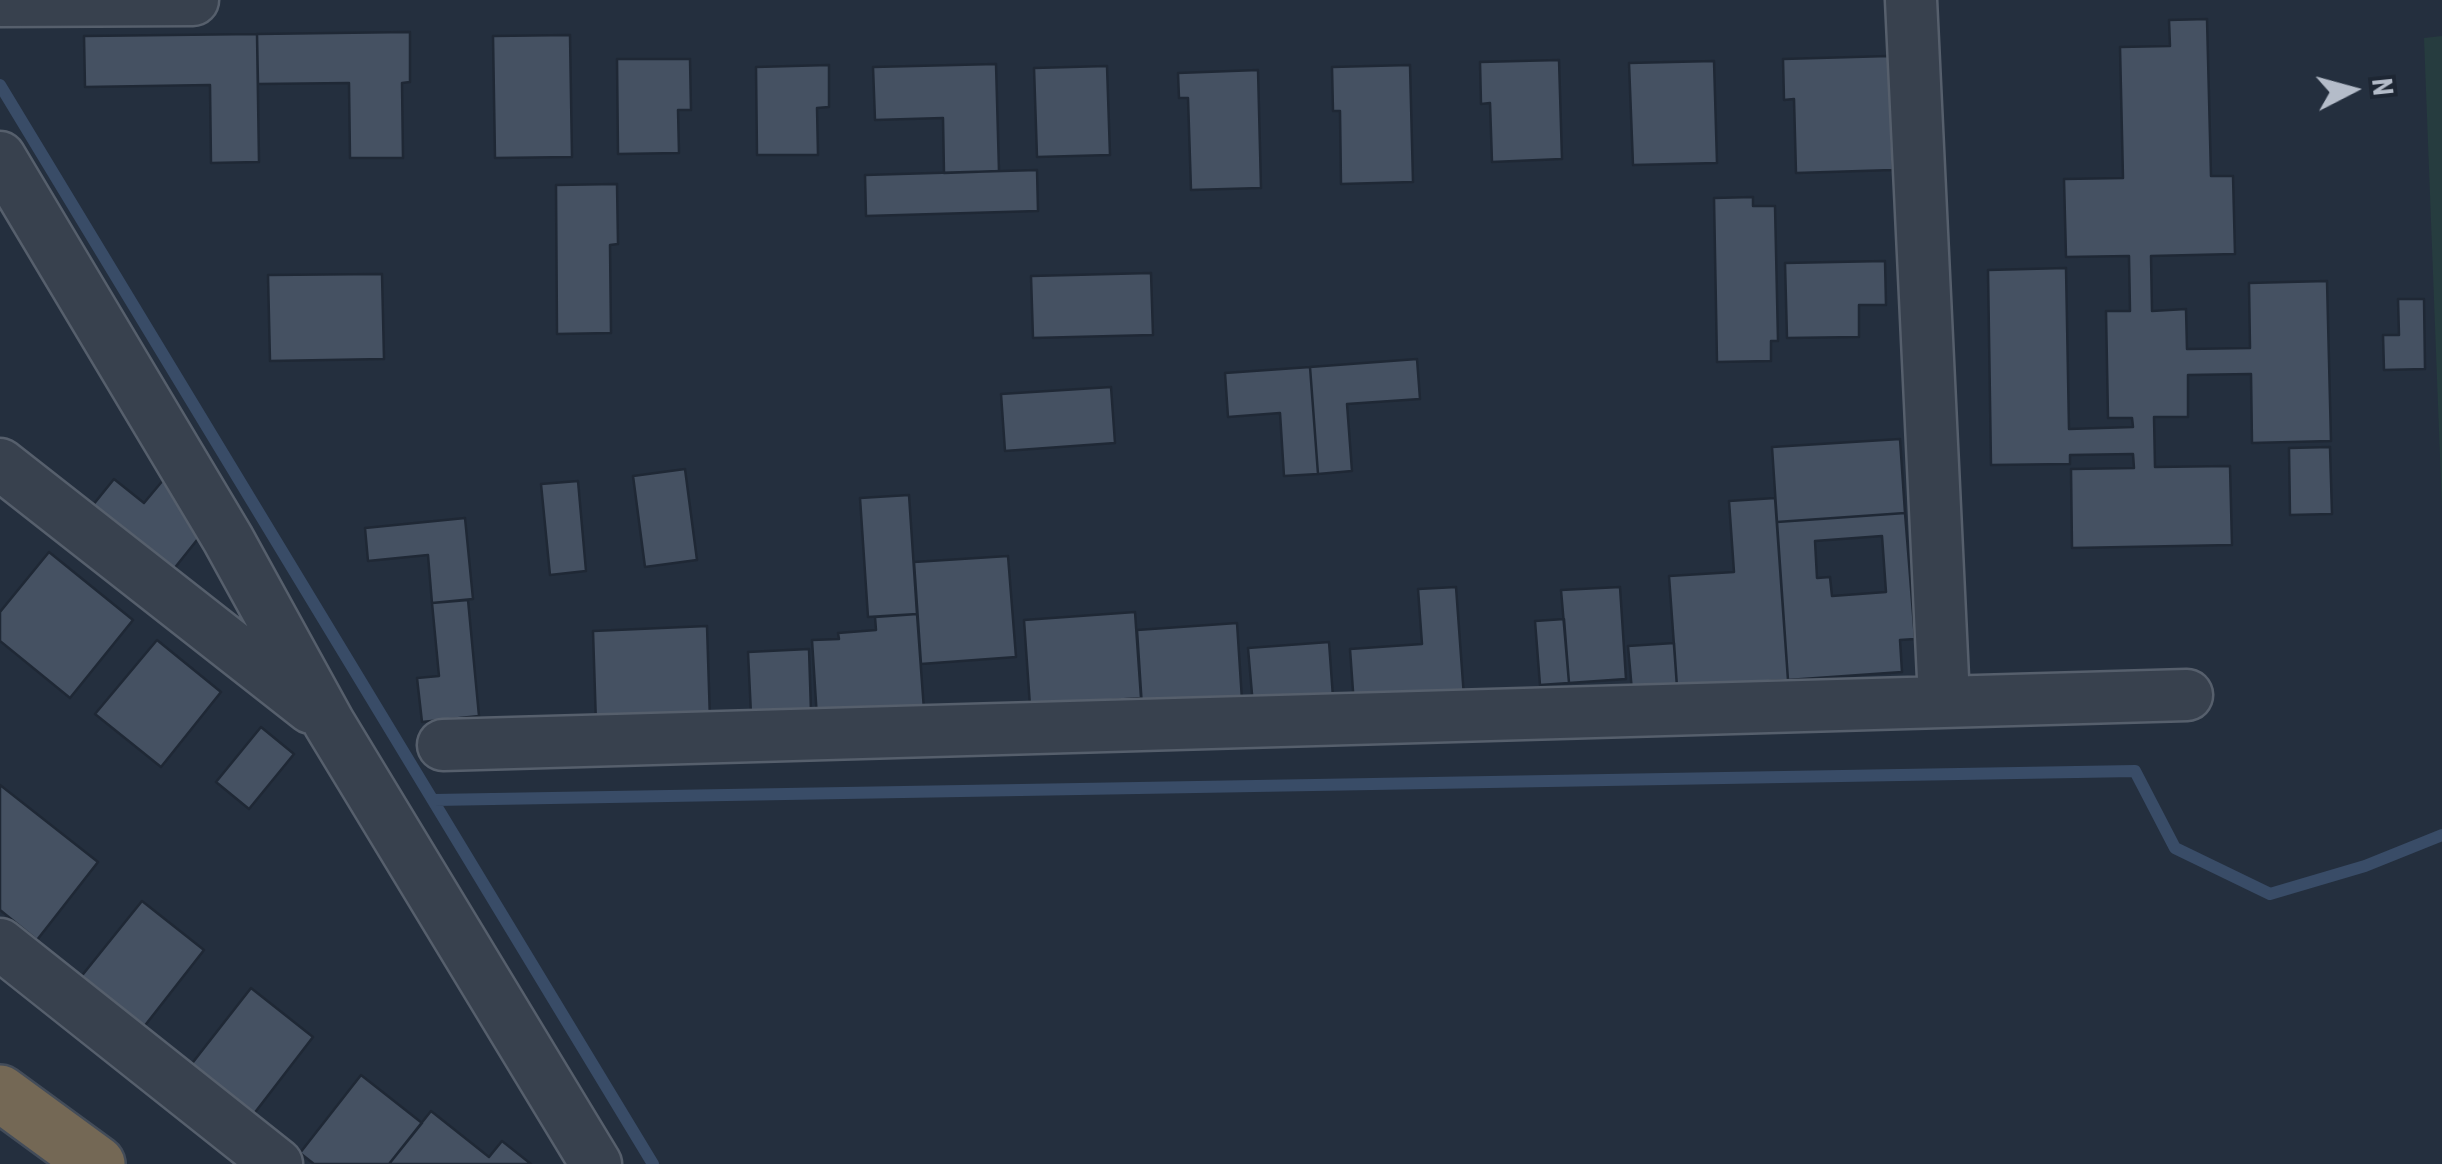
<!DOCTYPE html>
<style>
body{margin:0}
#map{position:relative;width:2442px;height:1164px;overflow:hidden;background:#242f3e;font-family:"Roboto Condensed",sans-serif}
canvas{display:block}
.north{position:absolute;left:2302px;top:40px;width:100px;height:100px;-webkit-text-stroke:8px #1d2633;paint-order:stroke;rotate:84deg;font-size:28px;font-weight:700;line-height:40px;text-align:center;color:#b4bcc9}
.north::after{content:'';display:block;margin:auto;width:35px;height:45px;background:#b4bcc9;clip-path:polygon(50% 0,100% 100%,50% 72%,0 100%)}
</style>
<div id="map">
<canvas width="2442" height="1164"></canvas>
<div class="north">N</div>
</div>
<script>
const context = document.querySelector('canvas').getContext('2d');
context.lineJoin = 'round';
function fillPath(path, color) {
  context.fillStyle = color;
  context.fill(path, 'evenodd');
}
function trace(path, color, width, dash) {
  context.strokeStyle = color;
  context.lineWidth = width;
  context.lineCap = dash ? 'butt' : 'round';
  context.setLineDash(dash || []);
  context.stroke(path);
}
fillPath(new Path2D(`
 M2442,36v473l-18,-471z`), '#263c3f');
trace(new Path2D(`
 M0,85l653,1079
 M434,800l1701,-29 40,77 95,46 95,-28 77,-31`), '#394c67', 12);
const building = new Path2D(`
 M2207,19l4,157h22l2,78 -84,2 1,55 34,-2 1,40 63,-1 -1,-65 78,-2 4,160 -79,2 -1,-69 -63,1v42h-34l1,50 75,-1 2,79 -160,3 -1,-79 63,-1 -1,-14 -63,1v9l-79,1 -3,-195 78,-2 3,161 64,-2 -1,-9h-24l-2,-107h24l-1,-55 -63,1 -2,-78 59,-1 -3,-131 50,-1 -1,-26z
 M410,32v50l-8,1 1,75h-53l-1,-75 -91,1 -1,-50z
 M257,34l2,128 -48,1 -1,-78 -125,2 -1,-51z
 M570,35l2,122 -77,1 -2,-122z
 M1889,56l4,114 -97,3 -2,-74 -10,1 -1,-41z
 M617,59h73l1,51h-13l1,43 -61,1z
 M1559,60l3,99 -70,3 -2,-59 -9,1 -1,-42z
 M1714,61l3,102 -84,2 -4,-102z
 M996,64l3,107 -55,2 -1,-55 -68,2 -2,-53z
 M829,65v42l-12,1 1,47h-61l-1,-88z
 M1410,65l3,117 -72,2 -1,-73h-7l-1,-44z
 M1107,66l3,89 -73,2 -3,-89z
 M1258,70l3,118 -70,2 -3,-92h-9l-1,-25z
 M1037,170l1,41 -172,5 -1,-41z
 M617,184l1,60 -8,1 1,88 -54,1 -1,-149z
 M1753,197v9h22l3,135h-7v20l-54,1 -3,-164z
 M1885,261l1,44h-27v32l-72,1 -2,-75z
 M1151,273l2,62 -120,3 -2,-62z
 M382,274l2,85 -114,2 -2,-86z
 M2398,299h26l1,70 -41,1 -1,-35h16z
 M1417,359l3,40 -73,5 5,67 -34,3 -8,-107z
 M1310,367l8,107 -34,2 -4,-63 -52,4 -3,-44z
 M1111,387l4,56 -110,8 -4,-57z
 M1900,439l5,74 -128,9 -5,-75z
 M2330,447l2,67 -42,1 -1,-67z
 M685,469l12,91 -52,7 -12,-91z
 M169,473l36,57 -32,40 -80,-65 21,-26 30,24z
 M578,481l8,90 -36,4 -9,-91z
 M909,495l8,119 -49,3 -8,-119z
 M1775,498l13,182 -111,7 -8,-111 65,-4 -5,-71z
 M1905,513l10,126 -15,1 2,32 -114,8 -11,-158zM1882,536l4,56 -54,4 -2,-19 -13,1 -2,-37z
 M465,518l8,81 -41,4 -4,-48 -60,6 -3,-33z
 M49,552l84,68 -63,78 -70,-57v-29z
 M1008,556l8,101 -95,7 -7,-102z
 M1456,587l8,110 -110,8 -4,-56 72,-5 -4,-55z
 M1620,587l6,92 -57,4 -8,-93z
 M468,600l11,116 -57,6 -5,-44 22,-2 -7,-73z
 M1135,612l6,86 -111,8 -6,-86z
 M917,614l7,96 -107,8 -5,-78 27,-1 -1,-6 38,-3 -1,-13z
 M1564,619l5,64 -29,2 -5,-64z
 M1237,623l5,77 -100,7 -5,-77z
 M707,626l3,94 -114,4 -3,-93z
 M157,640l64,52 -60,75 -66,-53z
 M1329,642l5,69 -80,6 -6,-69z
 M1674,643l3,44 -45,4 -4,-45z
 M809,649l2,63 -60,2 -3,-62z
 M261,727l33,27 -45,55 -33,-27z
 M0,785l98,77 -61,78 -37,-30z
 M142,901l62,49 -61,78 -63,-50z
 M251,988l62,49 -60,78 -63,-49z
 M361,1075l61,48 -33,41h-75l-14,-11z
 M431,1111l58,46 13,-16 29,23h-142z`);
fillPath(building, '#455162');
trace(building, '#1f2835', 2.5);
const minor = new Path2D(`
 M1911,0l33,699
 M0,1l193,-1
 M0,157l228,382 101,184 267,441
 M0,464l311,244
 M443,745l1744,-50
 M0,944l277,220`);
const highway = new Path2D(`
 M0,1093l97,71`);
trace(minor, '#565f6c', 55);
trace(highway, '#434c59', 60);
trace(minor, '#38414e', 50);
trace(highway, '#746855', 55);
</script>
